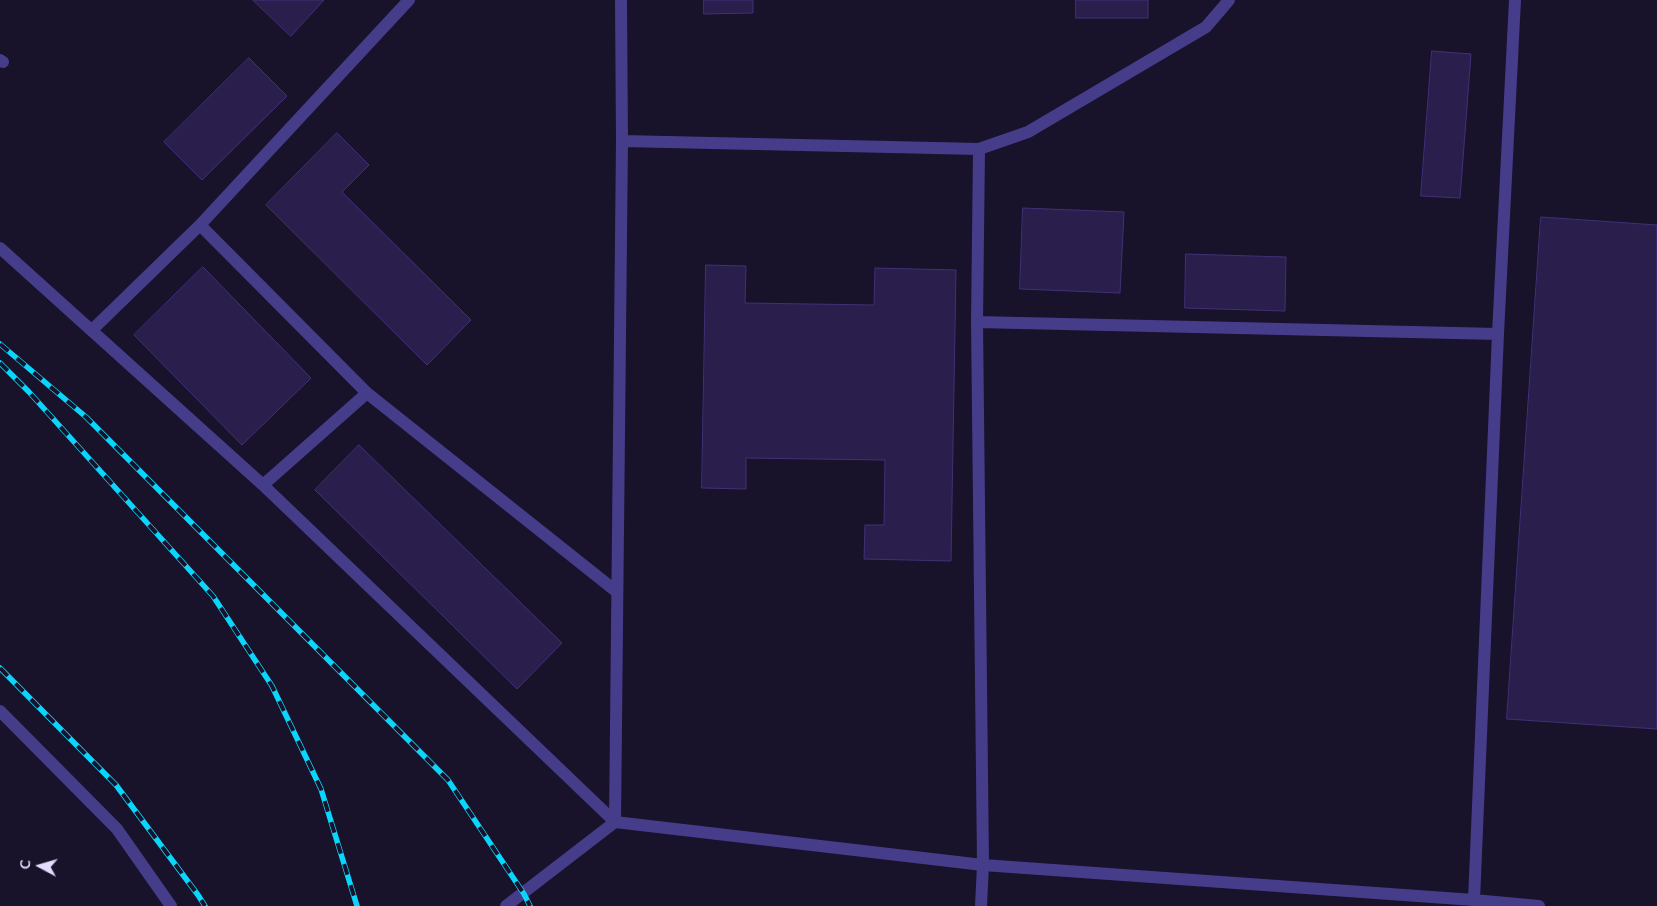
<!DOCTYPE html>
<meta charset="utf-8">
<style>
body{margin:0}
#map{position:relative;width:1657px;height:906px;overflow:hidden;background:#18122b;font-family:Lato,sans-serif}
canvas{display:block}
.north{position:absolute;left:15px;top:841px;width:50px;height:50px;-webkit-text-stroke:4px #18122b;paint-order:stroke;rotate:276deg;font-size:14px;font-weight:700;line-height:20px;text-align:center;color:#e2dcfe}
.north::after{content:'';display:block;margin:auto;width:18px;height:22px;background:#e2dcfe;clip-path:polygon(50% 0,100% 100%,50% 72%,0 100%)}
</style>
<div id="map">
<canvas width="1657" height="906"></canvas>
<div class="north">С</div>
</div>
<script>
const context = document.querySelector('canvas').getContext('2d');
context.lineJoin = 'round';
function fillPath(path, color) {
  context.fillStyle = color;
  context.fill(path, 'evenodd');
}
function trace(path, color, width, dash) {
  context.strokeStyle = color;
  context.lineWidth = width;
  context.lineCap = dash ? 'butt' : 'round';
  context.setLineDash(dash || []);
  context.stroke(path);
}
const building = new Path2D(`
 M253,0h71l-33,36z
 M704,0h49v13l-49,1z
 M1076,0h72v18h-72z
 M1432,51l39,3 -11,144 -39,-2z
 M249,58l38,38 -85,84 -38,-38z
 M337,133l32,32 -27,27 129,128 -44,45 -161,-160z
 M1023,208l101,4 -4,81 -100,-4z
 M1541,217l116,8v504l-150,-10z
 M1186,254l100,3 -1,54 -100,-3z
 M706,265l40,1 -1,37 129,2 1,-37 81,2 -5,291 -87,-2 1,-34h19l1,-65 -139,-2v31l-44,-1z
 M203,267l108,111 -69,67 -108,-110z
 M359,445l203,198 -45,46 -202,-199z`);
fillPath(building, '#2a1e4c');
trace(building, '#433078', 1);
trace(new Path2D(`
 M409,0l-209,225 167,168 250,199
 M0,60l3,2
 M622,141l357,8 49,-17 178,-105 23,-27
 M0,248l263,237 352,337 7,-681 -1,-141
 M977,322l521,12
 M92,330l108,-105
 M263,485l104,-92
 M0,711l117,118 54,77
 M1474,900l24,-566 17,-334
 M506,906l109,-84 368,43 -6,-543 2,-173
 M981,906l2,-41 491,35 65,6`), '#453d89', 12);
const rail = new Path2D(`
 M0,344l86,73 362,363 76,114 6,12
 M0,363l29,29 184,204 59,90 49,103 36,117
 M0,668l116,117 82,110 7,11`);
trace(rail, '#0bd5fb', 5.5);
trace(rail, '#18122b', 4, [11]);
</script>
